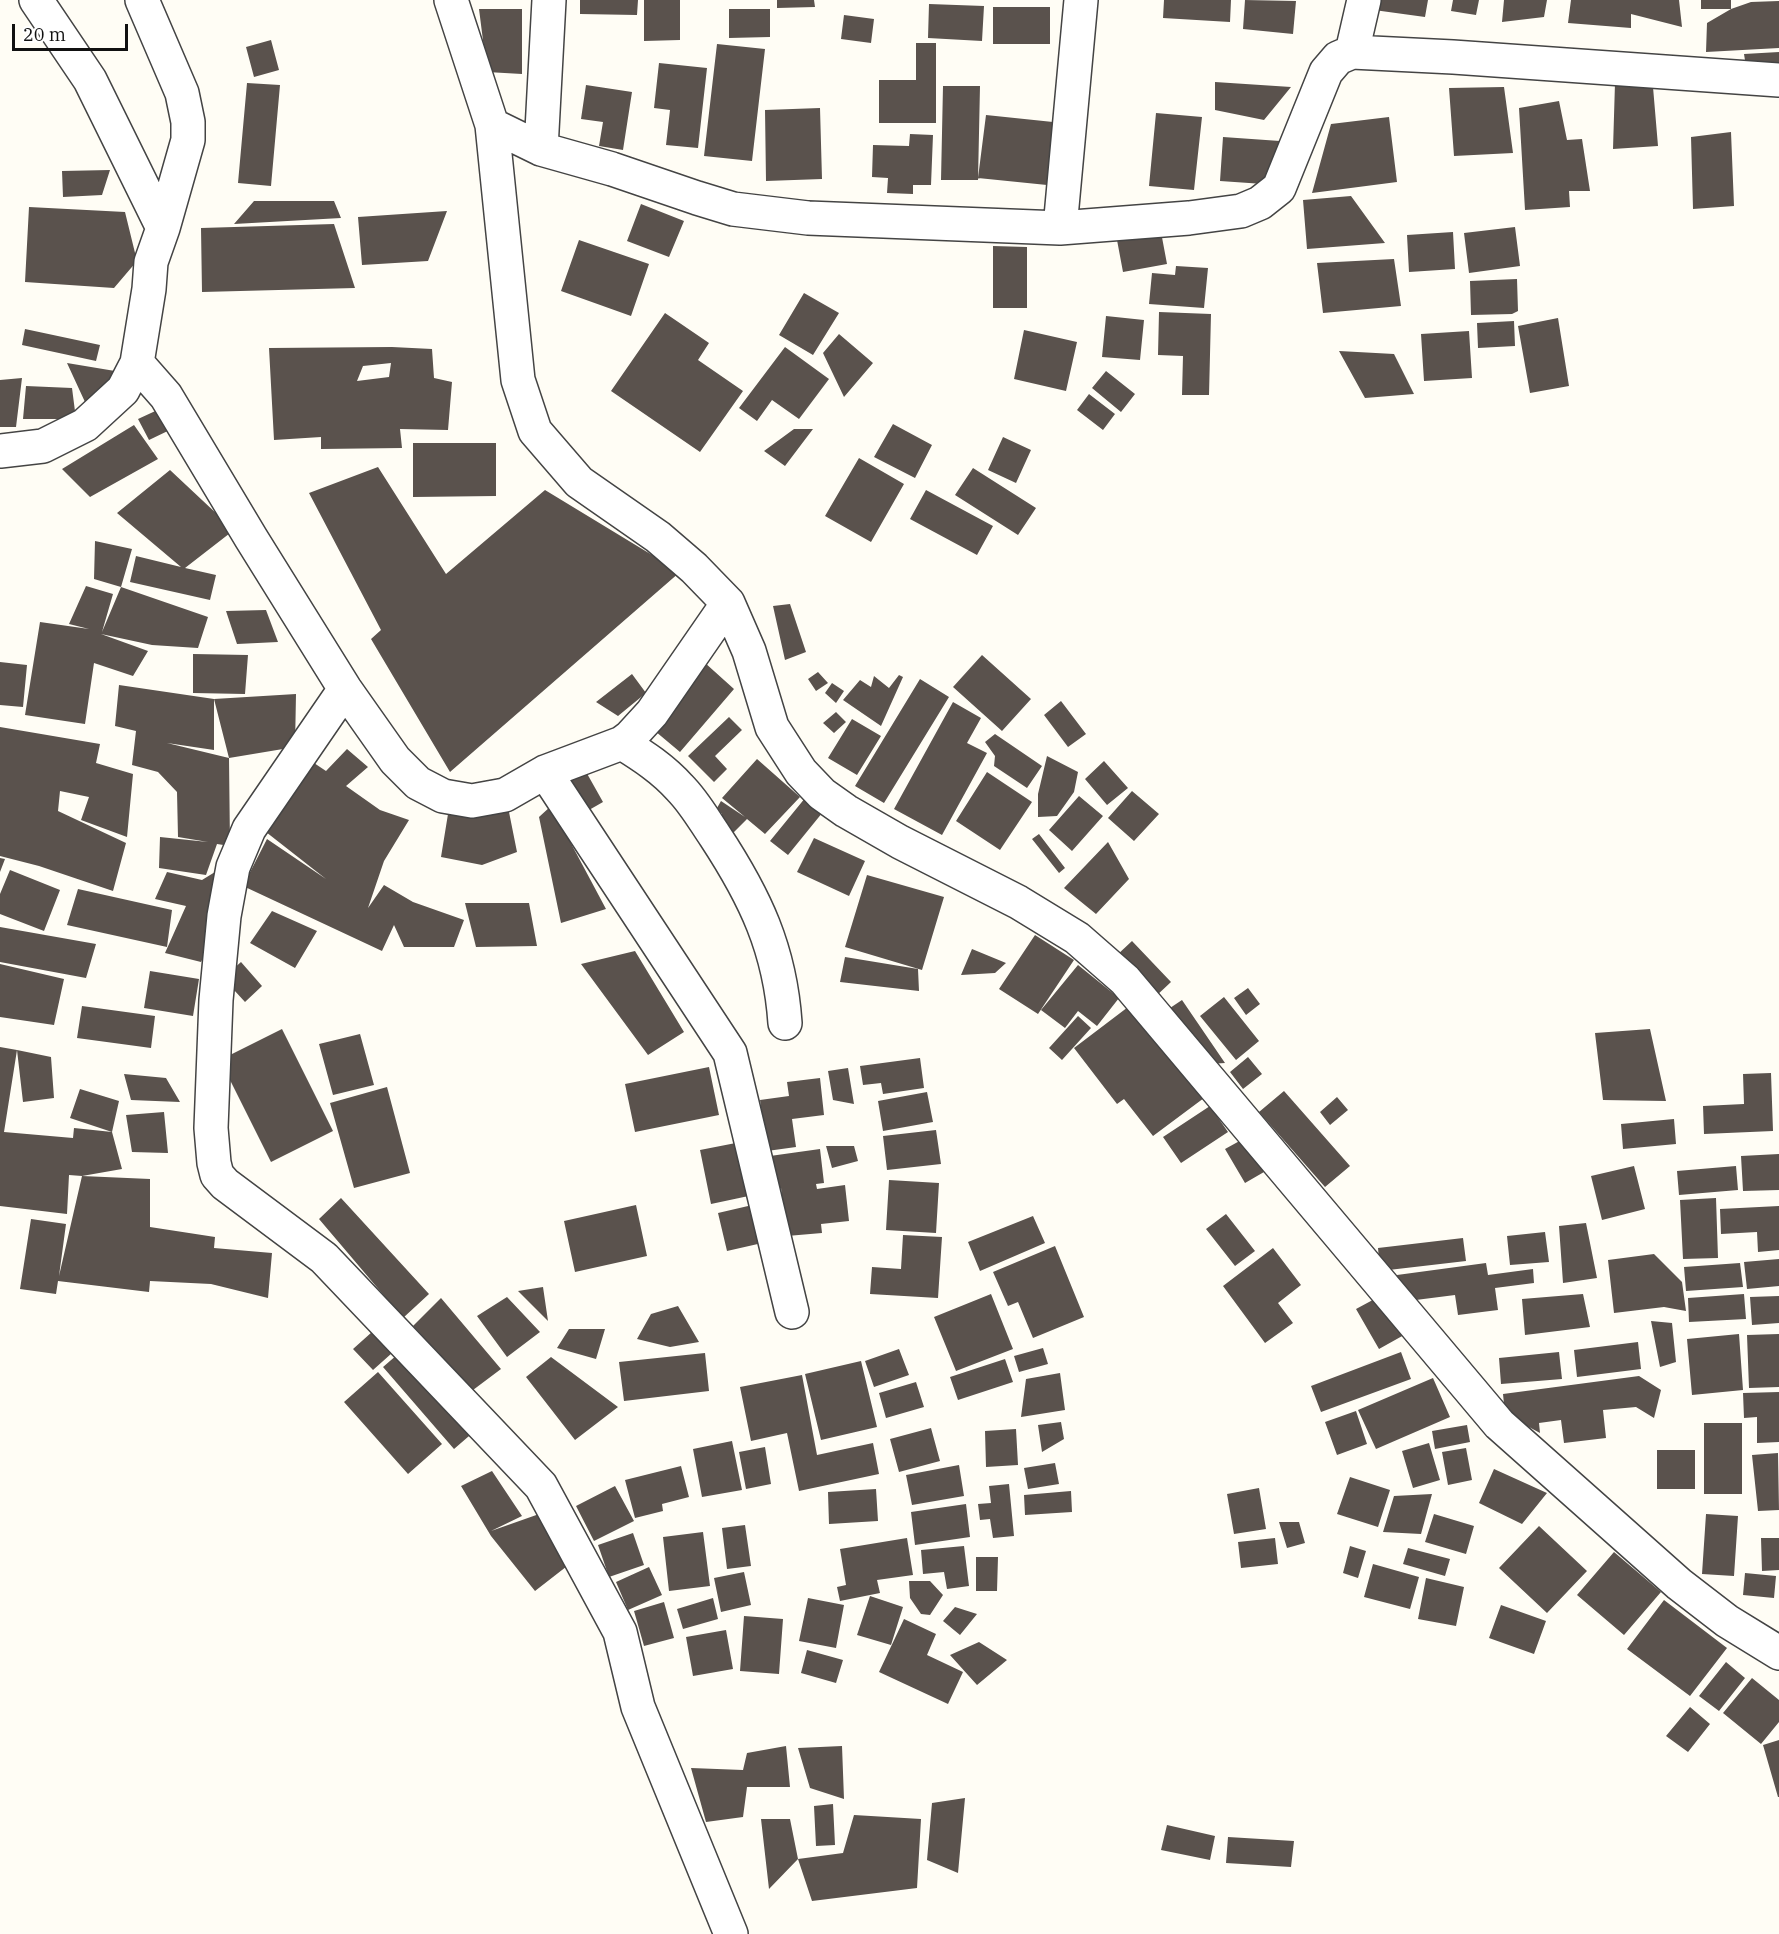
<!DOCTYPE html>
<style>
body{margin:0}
#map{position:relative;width:1779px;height:1934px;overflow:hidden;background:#fffdf5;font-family:"IBM Plex Serif",serif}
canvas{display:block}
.scale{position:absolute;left:12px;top:24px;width:116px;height:27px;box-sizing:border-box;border:3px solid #111;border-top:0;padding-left:8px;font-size:18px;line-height:21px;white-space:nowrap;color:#111;-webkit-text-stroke:4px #fff;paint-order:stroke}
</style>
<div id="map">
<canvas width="1779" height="1934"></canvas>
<div class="scale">20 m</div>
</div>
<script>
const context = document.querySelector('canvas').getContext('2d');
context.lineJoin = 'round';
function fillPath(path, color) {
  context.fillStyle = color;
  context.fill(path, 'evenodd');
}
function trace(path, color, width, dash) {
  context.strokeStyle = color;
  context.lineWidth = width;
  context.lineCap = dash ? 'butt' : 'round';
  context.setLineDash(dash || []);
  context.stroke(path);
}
fillPath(new Path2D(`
 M580,0h58l-1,15 -57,-1z
 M644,0h36v40l-36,1z
 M777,0h37l1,7 -38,1z
 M1164,0h67l-1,22 -67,-4z
 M1245,0l51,1 -3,33 -50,-5z
 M1375,0h53l-3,17 -51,-7z
 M1453,0h26l-3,15 -25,-4z
 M1504,0h43l-3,17 -42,5z
 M1571,0h108l3,27 -51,-13v14l-63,-5z
 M1701,0h30v9h-30z
 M1779,1v47l-73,4 1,-29 24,-14 20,-7z
 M929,4l55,2 -2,35 -54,-3z
 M993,7h57v37h-57z
 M479,9h43v65l-35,-2z
 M729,9h41v28l-41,1z
 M844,15l30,4 -3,24 -30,-4z
 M271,40l8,30 -25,7 -8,-30z
 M916,43h20v80h-57v-43h37z
 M717,44l48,5 -13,112 -48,-5z
 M1779,52v23l-32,-2 -3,-19z
 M659,63l48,5 -9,80 -32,-3 4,-35 -16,-2z
 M1215,82l76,5 -27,33 -49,-10z
 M247,83l33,2 -9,101 -33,-3z
 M1615,83l38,4 5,59 -45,3z
 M586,85l46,7 -9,58 -24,-4 4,-24 -22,-3z
 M943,86h37l-2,94h-37z
 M1504,87l9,66 -59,3 -5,-68z
 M1559,101l8,39 15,-1 8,52h-21l1,16 -45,3 -6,-102z
 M820,108l2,71 -56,2 -1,-71z
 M1156,113l46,4 -8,73 -45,-4z
 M986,115l67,7 -6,63 -69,-7z
 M1389,117l8,65 -85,11 19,-69z
 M1731,132l3,74 -41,3 -2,-72z
 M910,134l23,1 -2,50h-18v9l-26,-1 1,-15 -16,-1 1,-32 36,1z
 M1223,137l57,4 -2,44 -58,-4z
 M110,170l-8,25 -39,2 -1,-26z
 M1351,196l34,47 -78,6 -4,-49z
 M254,201h80l7,17 -107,6z
 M641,204l43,17 -15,36 -42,-16z
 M29,207l96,5 12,49 -23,27 -89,-6z
 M447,211l-19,50 -66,4 -4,-48z
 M334,224l21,64 -153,4 -1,-64z
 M1515,227l5,39 -51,7 -5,-40z
 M1161,232l6,32 -44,8 -6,-32z
 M1453,232l2,37 -46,3 -2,-37z
 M579,240l70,24 -18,52 -70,-25z
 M993,246l34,1v61h-34z
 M1394,259l7,47 -78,7 -6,-50z
 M1176,266l32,2 -4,40 -55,-4 3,-31 23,2z
 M1517,279l1,32 -6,3 -41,1 -1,-34z
 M804,293l35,20 -26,42 -34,-20z
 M1159,312l52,2 -2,81h-27l1,-39 -25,-1z
 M665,313l44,30 -11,17 45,31 -43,61 -89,-61z
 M1106,316l38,4 -4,40 -38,-3z
 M1558,318l11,68 -39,7 -12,-67z
 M1514,321l1,25 -37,2 -1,-25z
 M25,329l75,16 -4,16 -74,-16z
 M1024,330l53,12 -11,49 -52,-12z
 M1469,331l3,47 -48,3 -3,-47z
 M839,334l34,29 -29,34 -21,-44z
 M392,347l40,2 2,29 18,4 -4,48 -48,-1 2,19 -81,1v-12l-47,3 -5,-92zM391,363l-2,14 -32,4 6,-15z
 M785,347l44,32 -30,40 -27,-19 -15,21 -18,-13z
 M1339,351l55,3 20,40 -49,4z
 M67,363l48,8 -2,13 -22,24 -6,-6z
 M1106,371l29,23 -14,18 -29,-24z
 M22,378l-6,49h-16v-47z
 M26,386l46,2 4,31h-53z
 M1089,394l26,20 -12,16 -26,-20z
 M164,407l10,21 -25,12 -11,-21z
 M893,424l39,21 -17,33 -41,-21z
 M134,425l24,34 -68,38 -28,-28z
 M794,429h19l-28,37 -21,-15z
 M1003,437l28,13 -15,33 -28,-13z
 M413,443h83v53l-83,1z
 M859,458l45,26 -33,58 -46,-26z
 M378,467l68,107 99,-84 135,82 -230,200 -79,-133 10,-9 -72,-137z
 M973,468l63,40 -18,27 -63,-40z
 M170,470l64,60 -49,38 31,7 -6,25 -80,-18 6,-26 45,11 -64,-54z
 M926,490l67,36 -16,29 -67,-36z
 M95,541l37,8 -11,38 -27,-8z
 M86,586l27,8 -11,38 19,-45 87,30 -10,31 -46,-3 -51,-11 47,17 -15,25 -39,-13 -9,61 -60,-9 15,-93 49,7 -20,-5z
 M790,604l16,48 -21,8 -12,-54z
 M266,610l12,32 -41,2 -11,-33z
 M193,654l55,1 -3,39 -52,-1z
 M982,655l49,44 -29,32 -49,-44z
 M0,662l27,3 -4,42 -23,-2z
 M704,662l30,27 -54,63 -31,-26z
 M818,672l10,11 -12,8 -8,-12z
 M632,674l14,19 -28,23 -22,-14z
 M899,675l4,2 -22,49 -38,-26 17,-20 11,7 3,-11 15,12z
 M920,679l29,18 -65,106 -29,-17z
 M832,683l12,8 -8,12 -11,-10z
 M119,685l95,14 82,-5 -1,53 -66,11 1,88 -13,-2 -11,31 -47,-7 1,-31 48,5 -30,-5 -1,-45 -19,-20 -26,-7 4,-34 -21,-5zM214,699l15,59 -62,-15 47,7z
 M1061,701l25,33 -18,13 -24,-32z
 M953,702l28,16 -14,25 20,10 -45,82 -48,-26z
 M836,712l10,10 -12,11 -11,-10z
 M729,717l13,13 -27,26 12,13 -13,13 -26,-26z
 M852,719l29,17 -24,39 -29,-17z
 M0,727l100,17 -4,19 37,11 -6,63 -46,-17 8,-23 -29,-6 -2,20 68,32 -13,48 -74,-25 -39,-10z
 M995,734l47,32 -15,22 -33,-22 1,-10 -10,-14z
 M347,749l21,18 -22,19 34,24 29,10 -25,41 -16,47 16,-23 29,17 51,18 -10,27h-50l-10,-22 -12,26 -139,-65 24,-47 59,40 -60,-47 48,-69 12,8z
 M1047,756l31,16 -4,20 -17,24 -19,1v-23z
 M757,759l43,38 -35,37 -18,-15 -14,14 -15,-14 4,-5 -5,-6 4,-7 24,16 -23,-19z
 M1104,761l24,27 -21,17 -22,-26z
 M585,770l18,32 -21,12 -23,-38z
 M987,772l45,30 -32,48 -44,-29z
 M1132,791l27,23 -25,27 -26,-23z
 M810,792l17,15 -39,48 -18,-14z
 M1079,796l24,20 -31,35 -23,-21z
 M551,806l55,103 -45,14 -22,-106z
 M508,807l9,45 -35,13 -41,-8 7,-43 25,2z
 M1039,834l26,34 -6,5 -27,-34z
 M814,838l51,23 -16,35 -52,-24z
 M1108,842l21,37 -33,35 -32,-26z
 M0,858l5,1 -5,13z
 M10,870l50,20 -16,41 -44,-17v-20z
 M167,872l35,8 13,-8 8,10 -11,58 -11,22 -36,-9 21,-47 -31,-7z
 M867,875l77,22 -22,73 -77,-23z
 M78,889l94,21 -5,37 -100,-22z
 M465,903h64l8,43 -61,1z
 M272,911l45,20 -22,37 -45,-25z
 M0,927l96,17 -10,34 -86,-16z
 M1035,935l39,25 -36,54 -39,-25z
 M1132,941l39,41 -16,15 -39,-41z
 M972,949l34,14 -11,10 -34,2z
 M635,951l49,81 -36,23 -67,-91z
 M845,957l73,12 1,22 -79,-9z
 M241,962l21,24 -17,16 -22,-24z
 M0,964l64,15 -10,46 -54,-8z
 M1078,965l41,33 -22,28 -19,-15 -13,17 -24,-18z
 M150,971l49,8 -6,37 -49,-8z
 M1248,988l12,16 -14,11 -12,-17z
 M1224,997l35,44 -23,19 -36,-44z
 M1182,1000l43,63 -16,1 -39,-56z
 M1132,1004l72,94 -51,38 -29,-37 -7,5 -43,-56z
 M82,1006l73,10 -4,32 -74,-10z
 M1078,1016l13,12 -29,32 -13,-12z
 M282,1029l51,102 -62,31 -51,-102z
 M1650,1029l16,72 -63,-1 -8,-67z
 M360,1034l14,51 -41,10 -14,-51z
 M0,1047l17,3 34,7 3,41 -31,4 -6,-52 -13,82 69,6 1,-10 38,4 10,37 -40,7 -13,-1 -2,39 -67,-8z
 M1248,1057l14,17 -19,15 -13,-17z
 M920,1058l4,30 -41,6 -2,-11 -18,2 -3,-19z
 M709,1067l10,48 -84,17 -10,-48z
 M848,1068l6,36 -21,-4 -5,-29z
 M1771,1073l2,58 -69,3 -1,-28 41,-2 -1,-30z
 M124,1074l42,4 14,24 -49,-2z
 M820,1078l4,37 -32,4 4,28 -29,4 -7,-51 29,-4 -2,-14z
 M387,1087l23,86 -56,15 -24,-85z
 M80,1089l39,12 -7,31 -42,-14z
 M1284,1091l66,75 -25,21 -66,-75z
 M927,1092l6,30 -50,9 -5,-30z
 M1337,1097l11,13 -18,15 -10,-13z
 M1210,1106l18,26 -47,31 -18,-26z
 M164,1112l4,41 -36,-1 -6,-37z
 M1674,1119l2,25 -53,5 -2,-25z
 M936,1130l5,34 -54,6 -4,-34z
 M1245,1138l19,34 -19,11 -20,-34z
 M746,1141l12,53 -47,10 -11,-54z
 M826,1146h28l4,15 -26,7z
 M820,1149l4,34 -8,1 1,5 28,-4 4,36 -28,3 1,9 -35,3 -6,-48 -7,1 -4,-33z
 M1779,1154v36l-36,1 -2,-35z
 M1634,1166l11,43 -43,11 -11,-44z
 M1736,1166l2,24 -59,5 -2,-24z
 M82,1176l68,3v48l65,10 -1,11 58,5 -4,45 -57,-14 -61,-3 -1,11 -91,-11 -2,13 -36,-5 11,-70 35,5 -7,52z
 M889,1180l50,3 -3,50 -50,-3z
 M341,1198l88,96 -26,24 -84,-99z
 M1716,1198l2,60 -35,1 -3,-59z
 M761,1203l10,38 -44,10 -9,-38z
 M636,1205l11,51 -72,16 -11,-51z
 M1779,1206v44l-21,2 -1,-20 -36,2 -1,-25z
 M1226,1214l29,37 -20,15 -29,-37z
 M1033,1216l12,27 -65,28 -12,-29z
 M1586,1223l11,55 -34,5 -4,-57z
 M1545,1232l4,30 -39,3 -3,-29z
 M903,1235l39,2 -4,61 -68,-4 2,-27 29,2z
 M1463,1238l3,23 -86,10 -2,-23z
 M1055,1246l29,71 -51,21 -15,-36 -10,4 -15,-34z
 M1273,1248l28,37 -23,18 15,20 -28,20 -42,-57z
 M1654,1254l28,28 4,29 -22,-4 -50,6 -6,-53z
 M1779,1259v27l-32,3 -3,-27z
 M1486,1263l2,12 45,-6 1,14 -39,5 3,22 -40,5 -3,-20 -55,7 -3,-27z
 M1740,1263l3,24 -57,4 -2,-24z
 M543,1287l5,34 -30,-30z
 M991,1294l22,55 -57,22 -22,-54z
 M1583,1294l7,33 -65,8 -3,-36z
 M1744,1294l2,25 -57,3 -1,-24z
 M1382,1295l22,40 -25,14 -23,-40z
 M1779,1296v27l-27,2 -2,-28z
 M507,1297l33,35 -33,25 -30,-41z
 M441,1298l60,71 -28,21 -60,-64z
 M678,1306l21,36 -29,5 -33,-8 14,-25z
 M1651,1321l21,2 4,39 -16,5z
 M382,1323l19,22 -28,25 -20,-21z
 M569,1329h36l-9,30 -39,-11z
 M1739,1334l4,56 -51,5 -5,-56z
 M1779,1334v53l-30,1 -2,-53z
 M1638,1342l3,27 -64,8 -3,-27z
 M405,1348l71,82 -22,19 -71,-82z
 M1043,1348l5,16 -29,8 -5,-16z
 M899,1349l10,26 -35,12 -9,-26z
 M1401,1352l10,27 -90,33 -10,-26z
 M1559,1352l3,27 -61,5 -2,-26z
 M705,1353l4,38 -85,10 -5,-39z
 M551,1357l67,50 -43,33 -49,-63z
 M1005,1359l8,23 -55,18 -8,-23z
 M861,1361l16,66 -56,13 -16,-66z
 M378,1372l64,72 -34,30 -64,-72z
 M1060,1373l5,37 -44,7 5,-38z
 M802,1375l15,80 56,-12 6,31 -80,17 -12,-58 -36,8 -11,-54z
 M1639,1376l22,14 -7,28 -18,-11 -33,3 3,28 -42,5 -3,-23 -22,3 1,10 -35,-19 -2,-20z
 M1433,1378l17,39 -74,32 -18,-39z
 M916,1382l8,25 -38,11 -7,-25z
 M1779,1392v50l-22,1v-26l-13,1 -1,-25z
 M1356,1411l11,33 -30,11 -12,-33z
 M1061,1422l3,17 -22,13 -4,-27z
 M1704,1423h38v71h-38z
 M1467,1425l3,17 -35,7 -3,-18z
 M931,1428l9,33 -41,11 -9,-33z
 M1016,1429l2,36 -32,2 -1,-36z
 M732,1441l10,49 -40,7 -9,-48z
 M1429,1443l11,37 -27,8 -11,-37z
 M765,1447l6,37 -25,5 -7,-37z
 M1466,1448l6,32 -24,5 -6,-33z
 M1657,1450h38v39h-38z
 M1778,1453l1,57 -21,1 -6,-56z
 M1055,1463l4,21 -31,5 -4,-21z
 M959,1465l5,31 -52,9 -6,-30z
 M681,1466l8,31 -27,7 1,7 -28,7 -10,-38z
 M1494,1469l53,24 -25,31 -43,-21z
 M492,1471l30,45 -31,15 51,-18 29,50 -36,28 -44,-55 -30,-50z
 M1350,1477l40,13 -12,37 -41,-13z
 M1009,1484l5,52 -21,2 -3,-19 -10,1 -2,-16 13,-1 -2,-17z
 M615,1486l19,35 -40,20 -18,-35z
 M1259,1488l7,41 -32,5 -7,-40z
 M876,1489l2,32 -49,3 -1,-32z
 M1071,1491l1,21 -47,3 -1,-20z
 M1432,1494l-11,40 -38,-2 11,-36z
 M966,1504l4,33 -55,8 -4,-33z
 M1434,1514l40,12 -8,28 -41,-12z
 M1706,1514l32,2 -4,60 -32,-2z
 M1279,1522h20l6,21 -18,5z
 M745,1525l6,41 -24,3 -5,-41z
 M1539,1526l48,45 -40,42 -48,-45z
 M703,1532l7,54 -41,5 -6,-54z
 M633,1533l11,32 -35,12 -11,-32z
 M907,1538l6,37 -36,5 3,13 -40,8 -3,-14 9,-2 -6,-36z
 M1275,1538l3,26 -37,4 -3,-26z
 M1761,1538h18v32l-17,1z
 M964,1546l5,40 -22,3 -3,-17 -21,2 -2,-24z
 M1350,1546l16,5 -8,27 -15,-5z
 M1408,1548l42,11 -5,17 -42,-12z
 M1614,1552l47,40 -37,43 -47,-40z
 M976,1557h22l-1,34h-21z
 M1373,1564l46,13 -9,32 -46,-12z
 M649,1567l13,28 -34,15 -12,-28z
 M744,1572l7,33 -30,7 -7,-34z
 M1745,1573l31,3 -2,22 -31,-3z
 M1426,1578l38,9 -8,39 -38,-7z
 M909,1581h21l13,14 -13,20 -9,-1 -11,-16z
 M870,1596l33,11 -12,38 -34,-10z
 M713,1598l5,21 -35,10 -6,-20z
 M808,1598l36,7 -8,43 -37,-7z
 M1664,1600l63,48 -37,48 -63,-47z
 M664,1602l10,36 -30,8 -10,-35z
 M1501,1605l45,16 -12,33 -45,-16z
 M955,1607l22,7 -17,21 -17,-14z
 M744,1616l39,3 -4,55 -39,-3z
 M904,1619l32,15 -9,21 36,17 -15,32 -69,-32z
 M726,1630l7,39 -40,7 -7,-39z
 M979,1642l28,18 -30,25 -27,-30z
 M807,1650l36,10 -7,23 -35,-10z
 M1726,1662l19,16 -26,33 -20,-15z
 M1752,1678l27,22v22l-18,22 -38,-31z
 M1690,1707l20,17 -22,28 -22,-16z
 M1779,1740v57h-1l-15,-52z
 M786,1746l4,41h-43l-4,30 -37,5 -15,-54 52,2 4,-17z
 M842,1746l2,53 -34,-11 -12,-40z
 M965,1798l-7,75 -31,-13 5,-57z
 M833,1804l2,41 -19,1 -2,-40z
 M854,1815l67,4 -4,69 -105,13 -14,-42 45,-6z
 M761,1819h29l8,40 -29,30z
 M1167,1825l48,11 -5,24 -49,-10z
 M1228,1837l66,4 -3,26 -65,-4z`), '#5a524d');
const minor = new Path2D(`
 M142,0l40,93 6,29v18l-25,88
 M451,0l41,125 26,255 17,51 44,51 79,55 36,31 34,35 21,48 23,76 29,45 21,22 24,17 54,31 118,60 59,36 48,42 374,444 180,160 48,37 52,32
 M1352,52l12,-52
 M492,125l49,24 71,20 85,29 36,11 75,9 252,10 129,-10 52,-7 19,-8 19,-15 47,-116 12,-14 14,-6 101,5 326,23
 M541,149l8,-149
 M1060,228l21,-228
 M137,363l29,33 85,142 94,151 50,71 23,23 25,13 29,5 33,-6 40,-23 77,-29 8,-6 22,-24 76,-110
 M0,451l43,-5 42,-21 38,-35 14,-27 12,-74 2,-27 12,-34 -73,-148 -54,-80
 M345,689l-96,140 -16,38 -9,49 -8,84 -5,128 3,35 3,12 8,9 99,74 217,228 79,146 18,75 93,227
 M622,743c21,13 41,26 58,45 14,14 24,32 35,48 40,61 65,113 70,187
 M545,772l185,281 62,259`);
trace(minor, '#444', 36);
trace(minor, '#fff', 33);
</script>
